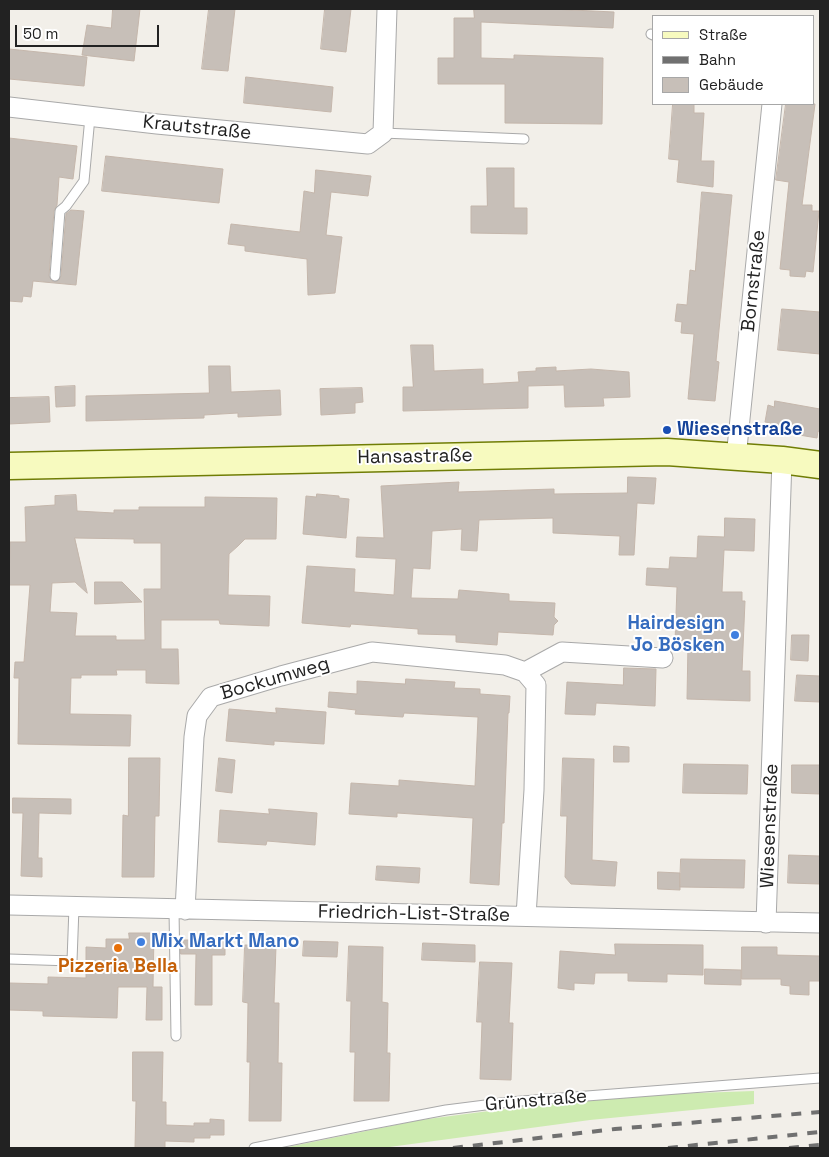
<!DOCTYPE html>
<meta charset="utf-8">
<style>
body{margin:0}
#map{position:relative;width:829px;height:1157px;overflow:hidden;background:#f2efe9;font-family:"Space Grotesk",sans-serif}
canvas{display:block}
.frame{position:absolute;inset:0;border:10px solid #222;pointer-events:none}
.legend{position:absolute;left:652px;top:15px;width:162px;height:90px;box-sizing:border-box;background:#fff;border:1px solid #a7a7a7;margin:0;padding:6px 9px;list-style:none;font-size:15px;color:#222}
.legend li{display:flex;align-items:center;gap:10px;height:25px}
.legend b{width:25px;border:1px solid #a7a7a7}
.scale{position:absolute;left:15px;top:25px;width:144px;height:22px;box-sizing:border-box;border:2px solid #222;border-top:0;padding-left:6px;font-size:15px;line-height:18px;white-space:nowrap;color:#222;-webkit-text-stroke:4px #fff;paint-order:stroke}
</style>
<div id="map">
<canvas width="829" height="1157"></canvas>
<div class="frame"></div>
<ul class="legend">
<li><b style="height:6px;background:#f7fabf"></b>Straße</li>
<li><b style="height:6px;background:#707070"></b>Bahn</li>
<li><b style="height:14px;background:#c7bfb8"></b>Gebäude</li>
</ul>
<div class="scale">50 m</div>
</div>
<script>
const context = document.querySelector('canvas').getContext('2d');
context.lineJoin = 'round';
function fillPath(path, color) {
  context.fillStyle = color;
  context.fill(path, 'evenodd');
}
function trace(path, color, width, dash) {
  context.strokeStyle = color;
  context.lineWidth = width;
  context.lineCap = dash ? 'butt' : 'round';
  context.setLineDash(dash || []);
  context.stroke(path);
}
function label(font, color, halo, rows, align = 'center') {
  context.font = font + ' "Space Grotesk",sans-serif';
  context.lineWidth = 4;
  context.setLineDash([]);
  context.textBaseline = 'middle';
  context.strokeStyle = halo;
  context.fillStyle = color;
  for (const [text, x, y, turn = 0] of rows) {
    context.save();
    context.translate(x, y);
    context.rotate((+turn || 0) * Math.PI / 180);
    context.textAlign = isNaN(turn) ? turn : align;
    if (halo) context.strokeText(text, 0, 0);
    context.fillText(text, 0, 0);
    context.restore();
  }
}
fillPath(new Path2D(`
 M754,1091v13l-164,16 -208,28h-99l137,-28 77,-10 144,-15z`), '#cdebb0');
const building = new Path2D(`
 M113,9h27l-6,52 -52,-6 5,-30 24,3z
 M209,9h26l-7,62 -26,-2z
 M325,9h26l-5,43 -25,-3z
 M474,9h77l63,3 -1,16 -132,-6v36l33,1v-4l89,3 -1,66 -97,-1v-39h-67v-26h16v-40h20z
 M9,49l78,8 -3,29 -75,-7z
 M246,77l87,10 -2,25 -87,-9z
 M673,104h21v9h10l-3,48h13l-1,26 -36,-5 2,-22 -10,-1z
 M786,104h29l-13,101h10v6h7l-6,61 -7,-1 -1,6 -15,-1v-6l-10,-1 9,-87 -13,-2z
 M9,138l68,8 -4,33 -14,-2 -2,28 -3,6 -5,65 3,5h6l3,-5 5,-62 5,-4 13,1 -8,74 -43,-4 -2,16 -8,-1 -1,6 -13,-1z
 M106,156l117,13 -4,34 -117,-12z
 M487,168h27v40h13v26l-56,-1v-27h16z
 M316,170l55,6 -3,20 -37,-4 -5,43 16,2 -7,56 -27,2 -1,-36 -62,-8v-5l-17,-2 3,-20 69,8 4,-41 10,2z
 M702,192l30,3 -16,166 3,1 -4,39 -27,-2 6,-65 -13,-1 1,-11 -7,-1 2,-17 10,1 3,-35 5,1z
 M782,309l38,3v42l-42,-4z
 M411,345h22l1,26 49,-2v15l36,-2 -1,-10 18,-1v-3l20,-1v4l35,-2 38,3 1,25 -27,1 1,8 -39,1 -1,-22 -36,1v22l-125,3v-24h10z
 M209,366h21l1,26 49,-2 1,25 -43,2v-4l-34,2v3l-118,3v-25l123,-3z
 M75,386v20l-19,1 -1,-20z
 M362,388l1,14 -8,1v10l-34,2 -1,-26z
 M49,397l1,25 -41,2v-26z
 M775,401l45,8v23l-2,-1 -1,7 -47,-8 1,-7 -6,-1 3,-17 6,2z
 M628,477l28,1 -2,26 -17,-1 -3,52h-15l1,-19 -67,-3v-15l-74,2 -2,31 -16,-1 1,-21 -30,2 -2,38 -17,-1 -2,30 47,1 1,-9 50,4v7l46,2 -1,14 4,4 -4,4 -1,10 -55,-3 -1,13 -41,-3v-7l-38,-1v-5l-67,-5 -1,3 -48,-4 5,-57 48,3 -1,23 40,3 2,-36 -40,-2 1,-20 27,1 -3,-52 78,-4 -1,10 96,-3v5l73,-1z
 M317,494l22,2v2l10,1 -3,39 -43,-4 3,-38 10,1z
 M76,495l1,16 37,2v-3h25v-3h66v-10l72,1 -1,41h-31l-7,7 -9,8 -1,41 42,1 -1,30 -49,-2 -1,-4h-58v29h17l1,35 -33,-1v-13h-30l1,5h-36v3h-10l-1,36 61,1 -1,31 -112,-2 1,-66h-5l1,-16h9l6,-77h-21l1,-43h16l-1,-35 30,-2v-9zM75,538l59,1v4h27v46h-17l1,51h-29v-4h-41l2,-23 -27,-1 2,-29 23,-1 12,11z
 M725,518l30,1 -1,32 -30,-1 -2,42h20v9h3l-3,70h8v30l-63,-2 1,-56 -13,-1 2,-55 -31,-2 1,-17 22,1 1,-12 27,1 1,-22 26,1z
 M95,582h27l20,20 -47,2z
 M792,635h17l-1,26 -17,-1z
 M624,668l32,1 -1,37 -59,-3 -1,12 -30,-1 2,-32 56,3z
 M797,675l23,1v26l-25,-1z
 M406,679l49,3 -1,6 26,1v5l30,2 -1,17h-1l-4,110h-2l-3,62 -29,-2 3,-65 -76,-5v4l-48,-3 2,-31 48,3v-6l76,6 3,-69 -74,-4 -1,4 -48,-3 1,-4 -28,-3 1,-15 28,2v-13l48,3z
 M276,708l50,4 -2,32 -50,-3v4l-48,-4 3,-32 47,4z
 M614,746l15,1v15h-15z
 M129,758h31l-1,58h-4l-1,61h-32l1,-62 5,1z
 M219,758l16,2 -3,33 -16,-2z
 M563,758l31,1 -2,101 25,2 -2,24 -44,-2 -6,-7 2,-61h-6z
 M684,764l64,1 -1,29 -64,-1z
 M792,765h28v29l-28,-1z
 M13,798l58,1v15l-32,-1 -1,45h4v19l-21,-1 2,-63h-10z
 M269,809l48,4 -2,32 -48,-4 -1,4 -48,-3 2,-32 49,4z
 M789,855l31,1v28l-32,-1z
 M681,859l64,1 -1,28 -64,-1z
 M377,866l43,2 -1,15 -43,-3z
 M658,872l22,1v17l-22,-1z
 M129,933h25l-1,54h9v33h-16l1,-33h-29l-1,31 -74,-2v-5l-34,-1v-27l39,1v-7l38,1v-31l20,1v-9h23z
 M181,940h44v15h-13v50h-17l1,-51h-15z
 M304,941l34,1 -1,15 -34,-1z
 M423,943l52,2v17l-53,-2z
 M615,944l88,1v30l-36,-1v8l-39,-1v-8h-33l-1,11 -20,-1v7l-16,-2 2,-37 55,4z
 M245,945l31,1 -2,57h5l-1,60h4l-1,58h-32l1,-59h-3l1,-59 -5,-1z
 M349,946l34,1 -1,55 6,1 -1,50h3l-1,48h-35l1,-49h-5l1,-51h-4z
 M742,947h35v8l43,1v25h-11v14l-19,-1v-8l-9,-1v-6h-39z
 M480,962l32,1 -3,60h4l-2,57 -31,-1 2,-57h-5z
 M705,969l36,1v15l-36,-1z
 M133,1052h30l-1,50h4v23l28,1v-3h16v-4l14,1v15h-14v3h-16v4l-29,-1v7h-30l1,-47h-3z`);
fillPath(building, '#c7bfb8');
trace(building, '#c4b6ab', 1);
const lane = new Path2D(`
 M651,34l2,1
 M383,133l141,6
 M55,276l5,-65 6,-5 18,-25 6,-64
 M174,910l2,126
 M9,959l63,2 2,-54
 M254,1148l108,-22 84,-16 63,-8 311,-24`);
const street = new Path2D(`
 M9,107l148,17 211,20 15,-11 4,-124
 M736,458l36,-354
 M525,672l37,-20 101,6
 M9,905l811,18
 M185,910l9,-173 3,-21 14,-19 70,-21 91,-24 133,13 20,7 11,13 -2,105 -8,126
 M766,923l16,-463`);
const secondary = new Path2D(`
 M9,466l658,-14 115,8 38,5`);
trace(lane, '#a9a9a9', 11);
trace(street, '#a9a9a9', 21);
trace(secondary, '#707d05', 29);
trace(lane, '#fff', 9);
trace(street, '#fff', 19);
trace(secondary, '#f7fabf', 26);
trace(new Path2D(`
 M453,1148l162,-19 205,-17
 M668,1148l152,-16
 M789,1148l31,-3`), '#707070', 4, [10, 10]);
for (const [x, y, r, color] of [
 [667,430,5,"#1a4fb4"],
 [735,635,5,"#3f7fe0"],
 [141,942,5,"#3f7fe0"],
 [118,948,5,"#e8710a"]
]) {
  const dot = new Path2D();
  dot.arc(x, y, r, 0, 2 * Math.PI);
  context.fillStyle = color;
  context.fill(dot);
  trace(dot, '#fff', 2);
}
label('19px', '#222', '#fff', [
 ["Krautstraße",197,128,6],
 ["Bornstraße",754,281,-84],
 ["Hansastraße",415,457,-1],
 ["Bockumweg",275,679,-16],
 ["Wiesenstraße",770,826,-88],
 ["Friedrich-List-Straße",414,914,1],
 ["Grünstraße",536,1101,-5]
]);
label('bold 19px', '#164399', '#fff', [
 ["Wiesenstraße",677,430]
], 'left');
label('bold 19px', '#366cbe', '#fff', [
 ["Hairdesign",725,624],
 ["Jo Bösken",725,646],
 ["Mix Markt Mano",151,942,"left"]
], 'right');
label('bold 19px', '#c56008', '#fff', [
 ["Pizzeria Bella",118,967]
]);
</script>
